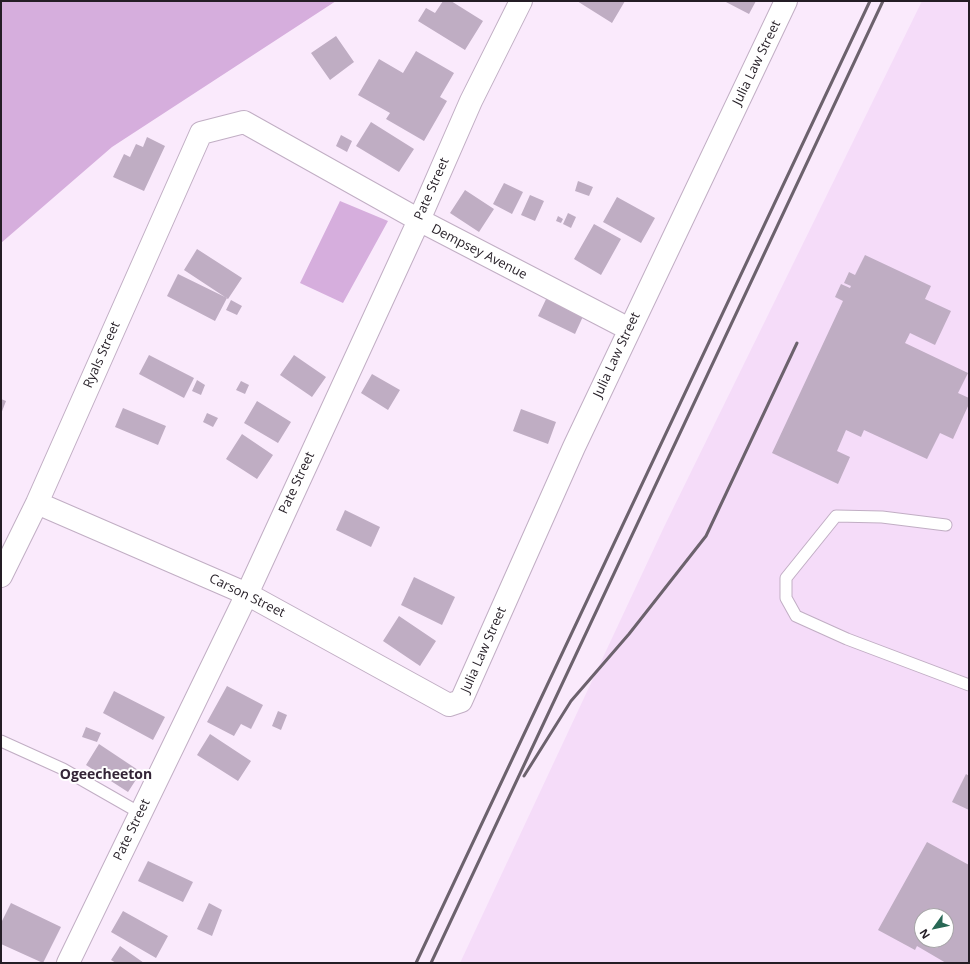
<!DOCTYPE html>
<style>
body{margin:0}
#map{position:relative;width:970px;height:964px;overflow:hidden;background:#faeafc;font-family:"Open Sans",sans-serif}
canvas{display:block}
.frame{position:absolute;inset:0;border:2px solid #241d25;pointer-events:none}
.north{position:absolute;left:914px;top:908px;width:40px;height:40px;box-sizing:border-box;background:#fff;border:1px solid #a7a5a8;border-radius:50%;rotate:237deg;font-size:11px;font-weight:700;line-height:16px;text-align:center;color:#241d25}
.north::after{content:'';display:block;margin:auto;width:14px;height:18px;background:#286855;clip-path:polygon(50% 0,100% 100%,50% 72%,0 100%)}
</style>
<div id="map">
<canvas width="970" height="964"></canvas>
<div class="frame"></div>
<div class="north">N</div>
</div>
<script>
const context = document.querySelector('canvas').getContext('2d');
context.lineJoin = 'round';
function fillPath(path, color) {
  context.fillStyle = color;
  context.fill(path, 'evenodd');
}
function trace(path, color, width, dash) {
  context.strokeStyle = color;
  context.lineWidth = width;
  context.lineCap = dash ? 'butt' : 'round';
  context.setLineDash(dash || []);
  context.stroke(path);
}
function label(font, color, halo, rows, align = 'center') {
  context.font = font + ' "Open Sans",sans-serif';
  context.lineWidth = 4;
  context.setLineDash([]);
  context.textBaseline = 'middle';
  context.strokeStyle = halo;
  context.fillStyle = color;
  for (const [text, x, y, turn = 0] of rows) {
    context.save();
    context.translate(x, y);
    context.rotate((+turn || 0) * Math.PI / 180);
    context.textAlign = isNaN(turn) ? turn : align;
    if (halo) context.strokeText(text, 0, 0);
    context.fillText(text, 0, 0);
    context.restore();
  }
}
fillPath(new Path2D(`
 M922,1h47v962h-509l204,-436zM922,916h24v24h-24z`), '#f5dcf9');
fillPath(new Path2D(`
 M1,1h335l-224,146 -111,96z
 M340,201l48,20 -45,82 -43,-20z`), '#d6aedd');
fillPath(new Path2D(`
 M443,1h8l32,20 -18,29 -47,-29 8,-13 9,5z
 M577,1h48l-13,22z
 M724,1h32l-7,13z
 M336,36l18,26 -24,18 -19,-27z
 M416,51l38,22 -14,24 7,4 -23,40 -38,-22 4,-6 -32,-18 21,-36 24,14z
 M371,122l43,27 -15,23 -43,-26z
 M341,135l11,6 -5,11 -11,-6z
 M147,137l18,9 -21,45 -31,-14 11,-23 6,3 6,-13 7,3z
 M578,181l15,6 -4,9 -14,-5z
 M504,183l19,9 -11,22 -19,-10z
 M465,190l29,19 -15,23 -29,-19z
 M530,195l14,6 -9,20 -14,-6z
 M617,197l38,21 -14,25 -38,-21z
 M568,213l8,4 -5,11 -8,-4z
 M558,216l5,3 -2,4 -5,-2z
 M594,224l27,15 -20,36 -27,-16z
 M197,249l45,29 -14,21 -44,-29z
 M865,255l66,31 -6,13 26,12 -16,34 -25,-12 -5,10 63,30 -10,20 11,5v6l-16,35 -13,-6 -13,26 -63,-29 -3,7 -15,-7 -9,21 13,6 -12,27 -66,-31 71,-152 -8,-4 6,-13 9,4 1,-2 -7,-3 5,-11 6,3z
 M178,274l49,24 -12,23 -48,-25z
 M548,295l37,17 -10,22 -37,-18z
 M231,300l11,6 -5,9 -11,-5z
 M149,355l45,23 -10,20 -45,-24z
 M294,355l32,22 -14,20 -32,-22z
 M372,374l28,16 -12,20 -27,-17z
 M197,380l8,5 -4,10 -9,-4z
 M241,381l8,4 -4,9 -9,-4z
 M1,399l5,2 -5,13z
 M257,401l34,21 -13,21 -34,-20z
 M123,408l43,18 -8,19 -43,-18z
 M521,409l35,13 -8,22 -35,-13z
 M207,413l11,5 -5,9 -10,-5z
 M242,434l31,21 -16,24 -31,-20z
 M345,510l35,17 -9,20 -35,-17z
 M414,577l41,20 -13,28 -41,-20z
 M399,616l37,25 -16,25 -37,-25z
 M227,686l36,19 -12,24 -10,-5 -7,12 -27,-14z
 M114,691l51,26 -12,23 -50,-27z
 M278,711l9,4 -6,15 -9,-4z
 M86,727l15,6 -4,9 -15,-5z
 M210,734l41,27 -13,20 -41,-26z
 M99,744l42,28 -13,20 -42,-27z
 M966,774l3,2v34l-17,-8z
 M927,842l42,23v98h-23l-29,-17 -2,4 -37,-20zM922,916h24v24h-24z
 M148,861l45,21 -10,20 -45,-21z
 M11,903l50,24 -18,36 -42,-19v-21z
 M209,903l13,7 -10,26 -15,-7z
 M123,911l45,25 -12,22 -45,-26z
 M120,946l24,17h-28l-5,-3z`), '#bfadc3');
const service = new Path2D(`
 M946,525l-64,-8 -46,-1 -50,62v20l10,18 51,23 122,46
 M1,741l62,28 77,44`);
const minor = new Path2D(`
 M37,503l210,91 202,111 12,-4 113,-254 212,-446
 M1,576l36,-73 164,-370 43,-11 175,98 210,109
 M68,963l179,-369 172,-374 52,-119 50,-100`);
trace(service, '#c1aec4', 13);
trace(minor, '#c1aec4', 24);
trace(service, '#fff', 11);
trace(minor, '#fff', 22);
trace(new Path2D(`
 M524,776l47,-75 58,-67 77,-98 91,-193
 M416,963l454,-962
 M431,963l452,-962`), '#6c626d', 3);
label('13px', '#241d25', '#fff', [
 ["Julia Law Street",757,63,-64],
 ["Pate Street",432,189,-66],
 ["Dempsey Avenue",479,252,27],
 ["Ryals Street",102,355,-66],
 ["Julia Law Street",617,355,-65],
 ["Pate Street",297,483,-65],
 ["Carson Street",247,596,26],
 ["Julia Law Street",484,650,-66],
 ["Pate Street",132,830,-64]
]);
label('bold 14px', '#342537', '#fff', [
 ["Ogeecheeton",106,775]
]);
</script>
